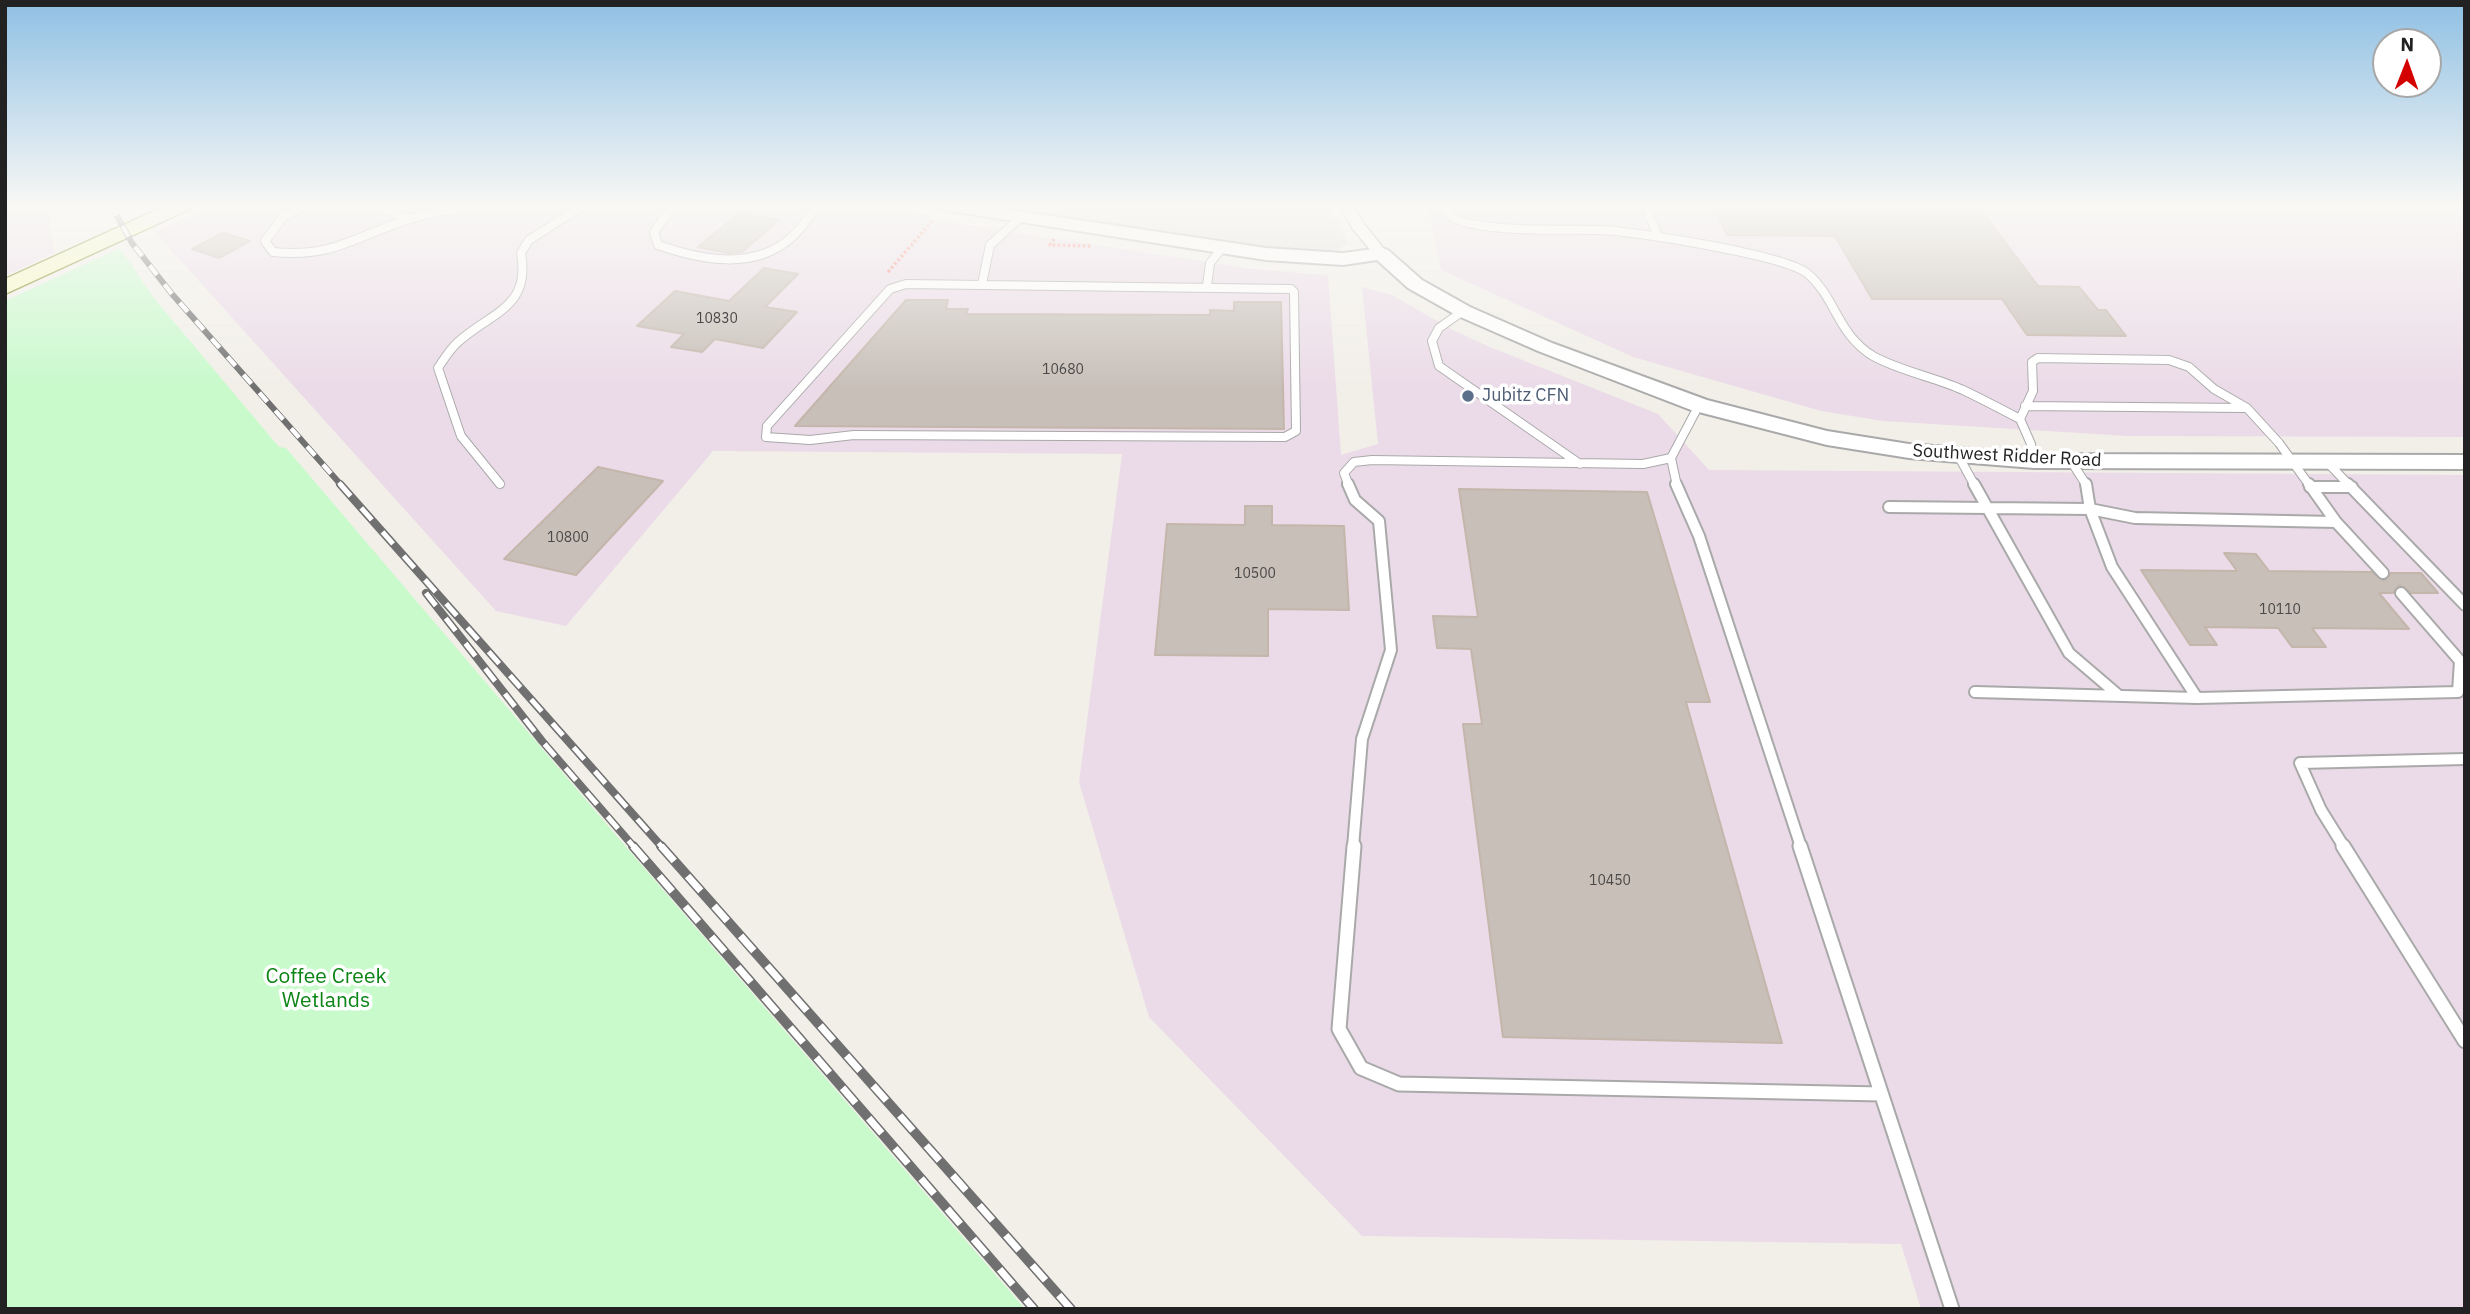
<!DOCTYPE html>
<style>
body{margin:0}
#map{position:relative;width:2470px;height:1314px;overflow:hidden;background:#f2efe9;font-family:"IBM Plex Sans",sans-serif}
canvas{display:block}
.frame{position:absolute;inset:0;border:7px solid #222;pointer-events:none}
.north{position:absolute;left:2372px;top:28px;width:70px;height:70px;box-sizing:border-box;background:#fff;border:2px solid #a7a7a7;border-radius:50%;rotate:1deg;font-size:19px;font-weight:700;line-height:28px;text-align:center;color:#222}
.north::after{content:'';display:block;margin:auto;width:24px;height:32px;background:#d40000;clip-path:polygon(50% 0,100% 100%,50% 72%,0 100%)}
</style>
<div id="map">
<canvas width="2470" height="1314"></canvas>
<div class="frame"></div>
<div class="north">N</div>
</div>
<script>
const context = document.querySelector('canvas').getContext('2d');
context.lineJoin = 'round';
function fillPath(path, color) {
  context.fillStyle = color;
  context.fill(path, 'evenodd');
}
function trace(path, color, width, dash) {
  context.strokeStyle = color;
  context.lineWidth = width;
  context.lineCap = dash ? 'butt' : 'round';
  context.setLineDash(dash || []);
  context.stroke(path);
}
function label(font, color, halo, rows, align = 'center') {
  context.font = font + ' "IBM Plex Sans",sans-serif';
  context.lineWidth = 7;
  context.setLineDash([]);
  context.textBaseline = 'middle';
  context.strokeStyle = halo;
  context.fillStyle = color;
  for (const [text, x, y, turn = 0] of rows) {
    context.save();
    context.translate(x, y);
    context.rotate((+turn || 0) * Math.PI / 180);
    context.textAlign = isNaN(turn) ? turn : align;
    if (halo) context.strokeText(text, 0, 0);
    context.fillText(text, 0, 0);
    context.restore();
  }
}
fillPath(new Path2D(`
 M1029,205h301l18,38 -16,11 -43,-2 -261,-41z`), '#e0dfdf');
fillPath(new Path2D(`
 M5,205h42l7,48 -49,23z
 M212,205h656l63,10 -3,4 324,50 76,6 13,180 37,-11 -16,-157 30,8 61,35 37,17 168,67 51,56 756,5v834h-544l-20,-65 -539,-8 -213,-219 -70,-235 43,-328 -409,-3 -147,175 -70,-15 -341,-379z
 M1428,205h1037v232l-337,-1 -245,-15 -62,-10 -188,-54 -192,-87z`), '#ebdbe8');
fillPath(new Path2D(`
 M120,248l33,49 126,150 7,1 340,399 399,462h-1020v-1008z`), '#c8facc');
const building = new Path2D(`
 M1712,205h265l61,81 41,1 19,23h8l20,26 -99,-1 -25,-36h-130l-37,-63 -108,-1z
 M739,213l40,7 -37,32 -14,1 -30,-6z
 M223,233l27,8 -31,17 -27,-9z
 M764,268l34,6 -33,33 32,5 -34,36 -48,-9 -13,13 -31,-5 13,-13 -47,-8 38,-35 54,10z
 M906,300h42l-2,9h22l-2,5 244,1v-5l24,1v-9h47l3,127 -489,-3z
 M598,467l65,14 -87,94 -72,-16z
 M1459,489l188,3 63,210h-24l96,341 -279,-6 -40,-313h19l-11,-75 -34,-1 -4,-32 45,1z
 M1245,506h27v19l72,1 5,84 -81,-1v47l-113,-1 12,-131 78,1z
 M2224,553l32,1 13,17 103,1 12,9 7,-8h30l17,20h-27l-11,-8 -7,8h-14l30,36 -97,-1 14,19h-34l-14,-19 -73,-1 12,18h-27l-49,-75 96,1z`);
fillPath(building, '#c7bfb8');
trace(building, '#c4b6ab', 2);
const serviceFar2 = new Path2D(`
 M307,205l-24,12 -18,24 8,11c60,6 80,-15 134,-32 21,-8 46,-10 68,-15
 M375,205l33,14
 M674,205l-20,27 4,13c43,15 96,26 134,-8 9,-8 16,-19 24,-29l-1,-3
 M1442,205c3,4 6,9 10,12 28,16 113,12 148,13 34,1 186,25 208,44 28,24 29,60 65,82 27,15 61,21 90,34 19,9 38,19 57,29
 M1645,205l13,31
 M906,284l385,5 3,3 2,139 -11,6 -431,-2 -44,5 -44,-3 1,-11 123,-137z
 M982,284l8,-39 31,-28
 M1207,286l3,-23 12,-15
 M1463,311l-24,17 -7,13 7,25 141,98
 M2025,406l219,2
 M1959,457l16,29
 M2034,461l-3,-17 -11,-25 13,-28 -1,-29 6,-4 131,2 20,7 25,22 33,19 32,35 31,43
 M2071,461l16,25
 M2327,462l23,24
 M500,484l-39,-48 -23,-68c6,-9 12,-19 20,-26 33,-30 73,-34 63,-89l8,-13 55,-35
 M1349,486l-5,-13 10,-11 18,-2 271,4 28,-6
 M1677,486l-6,-28 28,-53`);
const serviceFar1 = new Path2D(`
 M1348,484l7,16 24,21 12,129 -29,89 -9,108
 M1676,484l23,52 102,311
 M1974,484l95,169 48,41
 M2086,484l4,25 45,9 201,4 -27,-38
 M2348,484l117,121
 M2310,487h42
 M1889,507l201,2 22,58 85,131
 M2336,522l47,51
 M1975,692l222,6 261,-6 2,-31 -59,-68
 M2344,847l-23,-37 -21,-47 165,-4`);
const service = new Path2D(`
 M1354,846l-15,183 22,39 38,16 482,10
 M1800,846l152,463
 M2343,846l122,195`);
const minor = new Path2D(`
 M1339,205h14l11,19 24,30 -2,3h-10l-23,-28z`);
const tertiary = new Path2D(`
 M934,205h44l288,43 77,5 38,-5 7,2 34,30 48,27 82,36 155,57 120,31 82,13 125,10 431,1v14l-431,-1 -125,-10 -82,-13 -136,-35 -153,-59 -82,-36 -48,-27 -31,-28 -34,5 -77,-5 -323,-50z`);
const secondary = new Path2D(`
 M167,205h26l-3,4 -185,85v-15z`);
trace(serviceFar2, '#a9a9a9', 10);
trace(serviceFar1, '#a9a9a9', 14);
trace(service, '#a9a9a9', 17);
trace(minor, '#a9a9a9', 3);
trace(tertiary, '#a9a9a9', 4);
trace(secondary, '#707d05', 3);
trace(new Path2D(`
 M1054,239l-4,6 42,1
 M888,272l46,-53`), '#fa8072', 3.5, [2.5, 2.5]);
trace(serviceFar2, '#fff', 8);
trace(serviceFar1, '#fff', 10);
trace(service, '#fff', 13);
fillPath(minor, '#fff');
fillPath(tertiary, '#fff');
fillPath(secondary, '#f7fabf');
const railFar2 = new Path2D(`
 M111,205l21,38 40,51 170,192`);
const railFar1 = new Path2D(`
 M340,484l322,363
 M426,593l116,148 92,106`);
const rail = new Path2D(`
 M633,846l401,463
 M661,846l410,463`);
trace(railFar2, '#707070', 6);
trace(railFar1, '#707070', 8);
trace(rail, '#707070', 10);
trace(railFar2, '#fff', 4.5, [12]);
trace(railFar1, '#fff', 5, [16]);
trace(rail, '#fff', 7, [20]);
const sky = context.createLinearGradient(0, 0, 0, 389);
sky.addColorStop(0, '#8fc0e4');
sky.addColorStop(0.53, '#f9f8f5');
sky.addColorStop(1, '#f9f8f500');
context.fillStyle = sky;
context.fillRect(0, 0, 2470, 389);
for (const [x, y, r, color] of [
 [1468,396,7,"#5c6f8a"]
]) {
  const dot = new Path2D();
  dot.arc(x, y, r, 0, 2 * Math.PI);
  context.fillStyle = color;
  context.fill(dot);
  trace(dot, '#fff', 2.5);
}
label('14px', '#4b4948', null, [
 ["10830",717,319],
 ["10680",1063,370],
 ["10800",568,538],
 ["10500",1255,574],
 ["10110",2280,610],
 ["10450",1610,881]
]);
label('18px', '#4e5e75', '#fff', [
 ["Jubitz CFN",1482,396]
], 'left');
label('18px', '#222', '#fff', [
 ["Southwest Ridder Road",2007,456,3]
]);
label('21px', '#0c8416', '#fff', [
 ["Coffee Creek",326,977],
 ["Wetlands",326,1001]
]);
</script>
